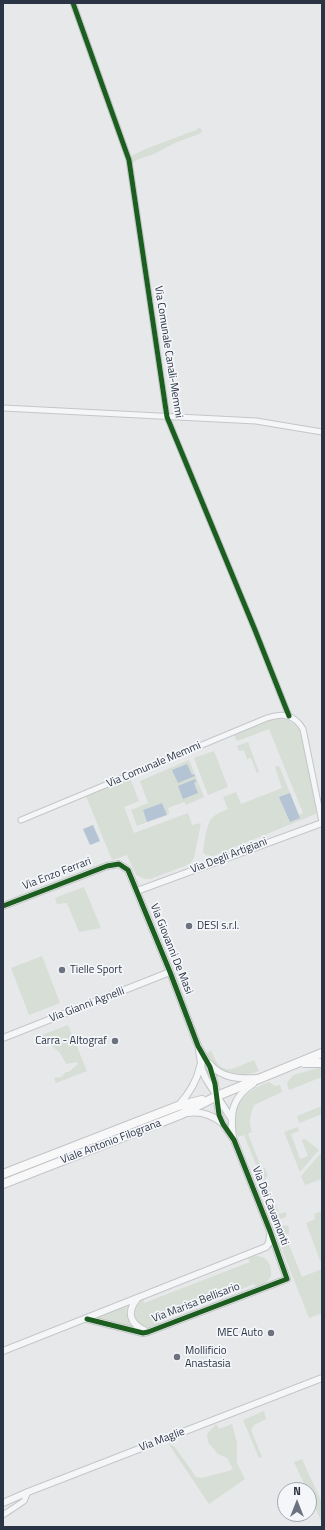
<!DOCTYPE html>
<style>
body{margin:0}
#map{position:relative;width:325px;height:1530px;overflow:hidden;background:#e6e8ea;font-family:"Titillium Web",sans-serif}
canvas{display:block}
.frame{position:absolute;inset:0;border:4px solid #2b3445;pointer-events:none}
.north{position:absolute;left:277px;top:1482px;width:40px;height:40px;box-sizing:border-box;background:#f4f6f9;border:1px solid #a4a8b1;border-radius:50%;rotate:0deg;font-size:11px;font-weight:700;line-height:16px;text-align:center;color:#2b3445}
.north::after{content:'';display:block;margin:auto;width:14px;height:18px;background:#6c737f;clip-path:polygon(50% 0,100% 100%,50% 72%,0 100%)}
</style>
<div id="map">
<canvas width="325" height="1530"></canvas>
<div class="frame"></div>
<div class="north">N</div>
</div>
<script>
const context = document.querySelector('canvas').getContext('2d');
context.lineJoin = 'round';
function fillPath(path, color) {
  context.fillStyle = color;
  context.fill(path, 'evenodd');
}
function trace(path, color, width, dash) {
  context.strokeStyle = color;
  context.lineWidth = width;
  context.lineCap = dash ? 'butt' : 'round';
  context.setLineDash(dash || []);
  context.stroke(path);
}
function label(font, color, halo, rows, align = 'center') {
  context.font = font + ' "Titillium Web",sans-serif';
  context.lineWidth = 3.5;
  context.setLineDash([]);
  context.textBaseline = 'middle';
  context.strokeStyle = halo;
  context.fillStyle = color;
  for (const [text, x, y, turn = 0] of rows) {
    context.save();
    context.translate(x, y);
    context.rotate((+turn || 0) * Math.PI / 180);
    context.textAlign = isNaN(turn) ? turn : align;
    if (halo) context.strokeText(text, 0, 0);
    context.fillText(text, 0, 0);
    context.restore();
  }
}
fillPath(new Path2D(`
 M200,127l2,5 -3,2 -22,8 -23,12 -15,5 -8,5 -1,-7c17,-10 35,-15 53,-22 5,-3 13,-3 17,-8z
 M276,718c10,0 17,5 24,11l18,84 -105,43 -7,-1 -3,-3c1,-7 4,-28 8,-33 4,-5 11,-7 17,-10l-5,-12 13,-5 5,12 41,-16 -7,-21 4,-1 20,49 4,-2 -34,-84 -32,12 -3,-6z
 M248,742l11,30 -2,1 -6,-15 -4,1 -3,-9 -5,1 -2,-5z
 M214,751l14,36 -20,8 -14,-37z
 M189,760l15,37 -18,8 -2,-3 -16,6 1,6 -2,1 -5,-12 -19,7 4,12 -10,4 -6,-16 17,-7 -8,-22z
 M130,778l9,23 -15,6 10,26 54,-20 4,12 9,-2 -7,35 -4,6 -40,15h-5l-9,-4 -9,-20 -15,5 -26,-64z
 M84,887l17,41 -22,4 -12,-29 -10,1 -2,-6z
 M42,956l18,47 -31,12 -18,-47z
 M68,1025l19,46 -31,12 -2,-5 7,-1 5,-5h3l9,-8 -1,-2 -11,2 -6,-11 -14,-12 -4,-6z
 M211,1050c11,29 20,19 43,10l5,11c-23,9 -38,3 -53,-16z
 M322,1067v10l-33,13 -2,-7 6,-8z
 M269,1082l6,4 5,-1 2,7 -28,13c-4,10 -6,17 -2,27l-4,2 14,35 3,-1 3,8 -3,2 14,36 7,-2v5l-8,3 -34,-85 -6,2c-2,-8 -5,-17 -3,-25 3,-15 22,-26 34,-30z
 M322,1106v8l-23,9 -2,-7z
 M298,1127l1,4 -8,3 9,25 8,-3 -6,-16 3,-1 14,11 -19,22 -16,-40z
 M322,1152v27l-17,6 -4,-9z
 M322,1211v55l-16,-43 9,-4 -1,-5z
 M286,1225l3,2v6l-4,2 17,42 20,-8v44l-13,5 -33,-84 5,-3 -1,-4z
 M254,1256c13,-1 18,9 17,20l-6,8 -9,4 -2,-4 -96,38 2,3c-3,1 -7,3 -10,3 -10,1 -19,-10 -16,-20 1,-4 5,-7 9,-10l1,5 106,-41 -2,-4z
 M128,1305l-2,7 6,15 -33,-8 -1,-2z
 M264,1411l2,8 -12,6 -3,5 11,27 -3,1 -16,-38z
 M216,1424l3,5 13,-5 5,19v20l8,16 -36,25 -41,-61 7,4 21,30 6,1 27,-7 4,-2 -6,-11 -9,-4 -10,-12 -1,-8z
 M302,1459l20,44v20l-13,-29v-4h-2l-13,-28z`), '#d6ded6');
fillPath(new Path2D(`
 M187,764l5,11 2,-1 1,2 -17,7 -6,-13z
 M195,779l1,3 -2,1 4,10 -15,6 -5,-13z
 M290,793l10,25 -10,4 -11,-25z
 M162,803l5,12 -20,7 -4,-12z
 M93,825l7,16 -10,4 -7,-16z`), '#b4c4d5');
const minor = new Path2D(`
 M73,3l56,157 38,257 88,213 34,86
 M3,408l253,13 66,11
 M21,820l246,-102c15,-5 27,-4 36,11l19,93
 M3,1515l21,-14 4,-9`);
const tertiary = new Path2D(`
 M137,891l185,-68
 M3,906l104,-40 12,-2 9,6 42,102 28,74 12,21 5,17 4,31 4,9 11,16 36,91 17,48 -139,53 -5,1 -56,-14
 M3,1038l167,-66
 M199,1050l3,20 4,9 25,39
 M210,1064c12,15 31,15 48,14
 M178,1106c11,-12 19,-24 22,-40
 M188,1113c13,-2 23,1 34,10
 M233,1138c-3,-24 -2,-40 20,-54
 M137,1299c-10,12 -8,24 7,31
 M3,1351l263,-104 3,-4 1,-8
 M3,1503l25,-11 294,-114`);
const primary = new Path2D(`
 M304,1063h18
 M3,1174l175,-68 24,-6
 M3,1184l179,-70 35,-18 105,-43`);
trace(minor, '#c4c6c8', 7);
trace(tertiary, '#c4c6c8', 8);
trace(primary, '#c2c5c8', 10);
trace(minor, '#f5f6f7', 5);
trace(tertiary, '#f5f6f7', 6);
trace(primary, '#f8f8f8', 8);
trace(new Path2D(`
 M73,3l56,157 38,257 88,213 34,86
 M3,906l104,-40 12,-2 9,6 42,102 28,74 12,21 5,17 4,31 4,9 11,16 36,91 17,48 -139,53 -5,1 -56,-14`), '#1b5e20', 5);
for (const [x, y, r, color] of [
 [189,926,4,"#6c737f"],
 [62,970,4,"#6c737f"],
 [115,1041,4,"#6c737f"],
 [271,1333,4,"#6c737f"],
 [177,1357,4,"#6c737f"]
]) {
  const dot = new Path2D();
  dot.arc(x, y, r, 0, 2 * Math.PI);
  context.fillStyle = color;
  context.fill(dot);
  trace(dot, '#f4f6f9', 1.5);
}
label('11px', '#2b3445', '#f4f6f9', [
 ["Via Comunale Canali-Memmi",168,352,81],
 ["Via Comunale Memmi",154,765,-23],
 ["Via Degli Artigiani",229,856,-21],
 ["Via Enzo Ferrari",57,874,-21],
 ["Via Giovanni De Masi",171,949,68],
 ["Via Gianni Agnelli",87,1005,-21],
 ["Viale Antonio Filograna",111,1142,-21],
 ["Via Dei Cavamonti",270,1206,69],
 ["Via Marisa Bellisario",196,1303,-21],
 ["Via Maglie",162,1440,-21]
]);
label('11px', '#2b3445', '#f4f6f9', [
 ["DESI s.r.l.",197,926],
 ["Tielle Sport",70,970],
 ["Carra - Altograf",107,1041,"right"],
 ["MEC Auto",263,1333,"right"],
 ["Mollificio",185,1351],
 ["Anastasia",185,1364]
], 'left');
</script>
